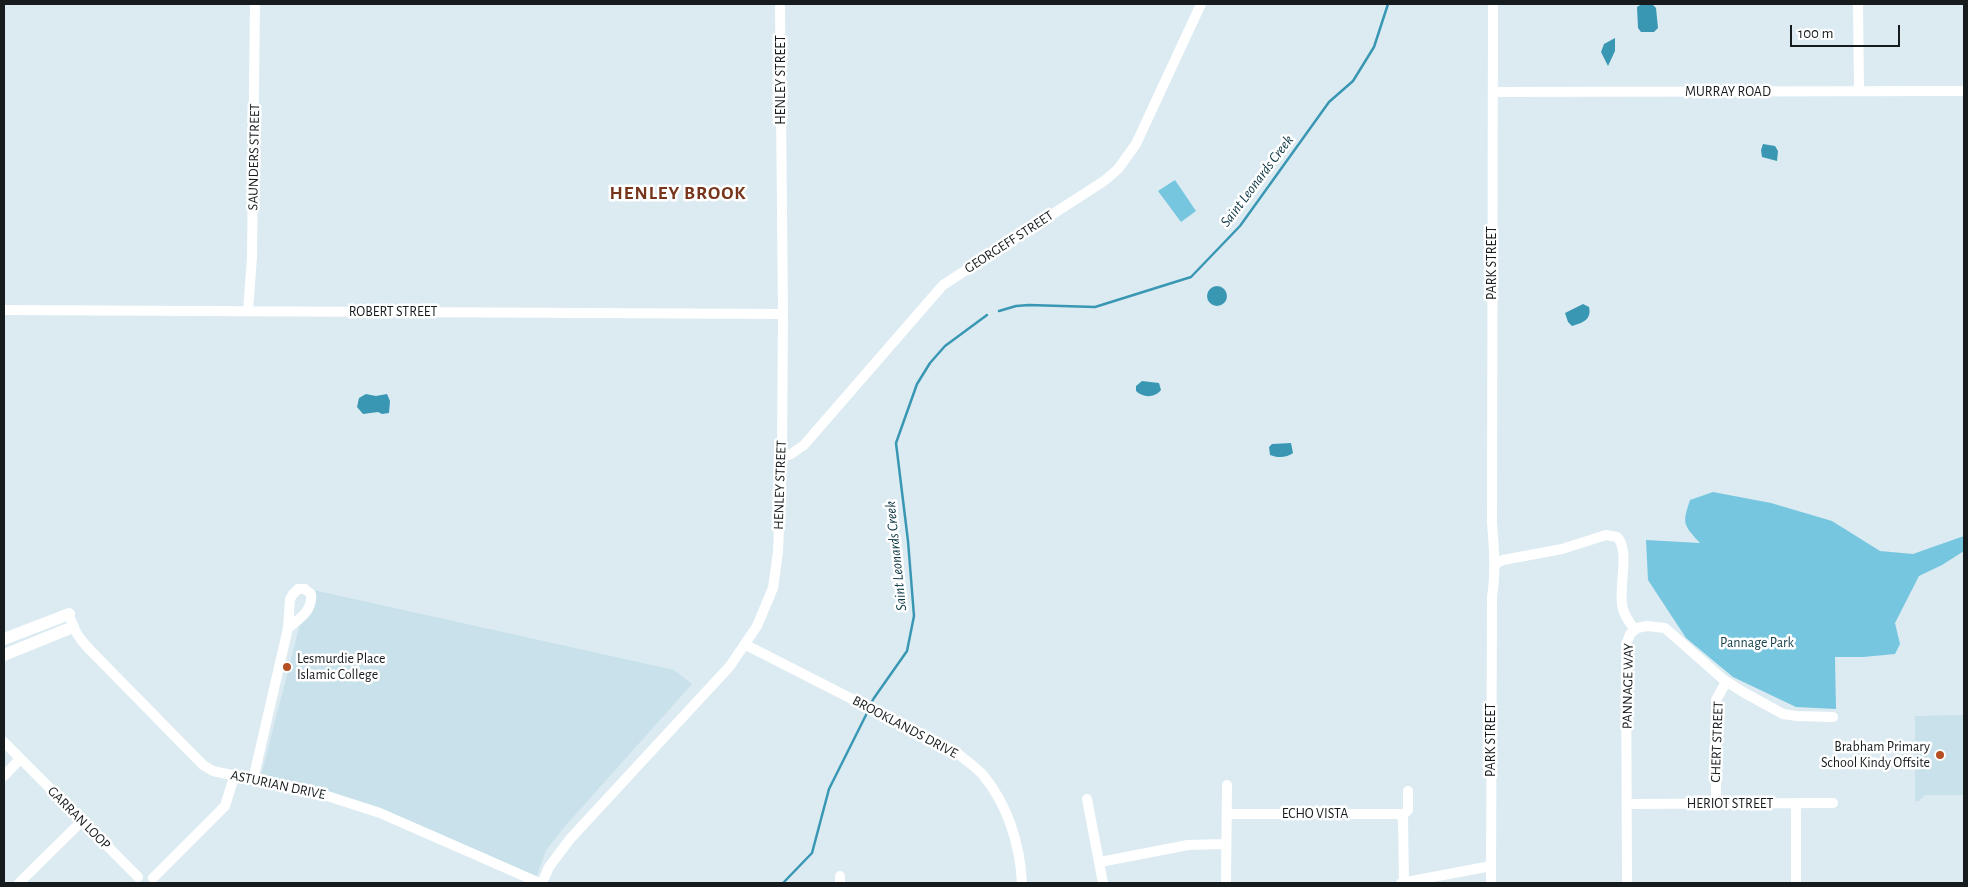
<!DOCTYPE html>
<style>
body{margin:0}
#map{position:relative;width:1968px;height:887px;overflow:hidden;background:#dbebf1;font-family:"Alegreya Sans",sans-serif}
canvas{display:block}
.frame{position:absolute;inset:0;border:5px solid #161c1e;pointer-events:none}
.scale{position:absolute;left:1790px;top:25px;width:110px;height:22px;box-sizing:border-box;border:2px solid #161c1e;border-top:0;padding-left:6px;font-size:15px;line-height:18px;white-space:nowrap;color:#161c1e;-webkit-text-stroke:4px #fff;paint-order:stroke}
</style>
<div id="map">
<canvas width="1968" height="887"></canvas>
<div class="frame"></div>
<div class="scale">100 m</div>
</div>
<script>
const context = document.querySelector('canvas').getContext('2d');
context.lineJoin = 'round';
function fillPath(path, color) {
  context.fillStyle = color;
  context.fill(path, 'evenodd');
}
function trace(path, color, width, dash) {
  context.strokeStyle = color;
  context.lineWidth = width;
  context.lineCap = dash ? 'butt' : 'round';
  context.setLineDash(dash || []);
  context.stroke(path);
}
function label(font, color, halo, rows, align = 'center') {
  context.font = font + ' "Alegreya Sans",sans-serif';
  context.lineWidth = 5;
  context.setLineDash([]);
  context.textBaseline = 'middle';
  context.strokeStyle = halo;
  context.fillStyle = color;
  for (const [text, x, y, turn = 0] of rows) {
    context.save();
    context.translate(x, y);
    context.rotate((+turn || 0) * Math.PI / 180);
    context.textAlign = isNaN(turn) ? turn : align;
    if (halo) context.strokeText(text, 0, 0);
    context.fillText(text, 0, 0);
    context.restore();
  }
}
fillPath(new Path2D(`
 M309,589l365,81 18,14 -126,141 -20,25 -11,31 -155,-68 -119,-37z
 M1964,715v80h-39l-6,6h-4v-85z`), '#c8e1ea');
fillPath(new Path2D(`
 M1175,180l21,31 -15,11 -23,-31z
 M1713,492l58,11 61,18 48,30 33,3 51,-18v15l-22,14 -23,11 -24,47 5,21 -5,10 -32,3h-28l1,52 -40,-2 -63,-30 -47,-39 -38,-58 -2,-40 54,3c-17,-19 -18,-19 -10,-43z`), '#76c6e0');
fillPath(new Path2D(`
 M1642,4h10l4,4 2,20 -4,4h-13l-3,-4 -1,-21z
 M1615,38v13l-7,15 -7,-14 3,-8z
 M1763,144l12,2 3,5 -1,10 -15,-4 -1,-7z
 M1207 296a10 10 0 1 1 20 0a10 10 0 1 1-20 0Z
 M1583,304l6,3c3,13 -7,16 -17,19l-4,-4 -3,-9z
 M1142,381l17,2 2,7c-6,8 -18,8 -25,1v-5z
 M366,394l10,2 11,-2 3,7 -1,12 -7,1 -4,-2 -15,2 -6,-7 2,-9z
 M1291,443l2,10c-6,5 -16,5 -23,2l-1,-8 3,-3z`), '#3a97b4');
trace(new Path2D(`
 M999,311l17,-5 13,-1 66,2 96,-30 49,-51 89,-124 24,-21 21,-34 14,-43
 M870,705l4,-7 33,-47 7,-35 -6,-75 -12,-98 21,-59 13,-21 15,-17 42,-31
 M783,883l29,-30 17,-64 39,-78`), '#3a97b4', 2.5);
trace(new Path2D(`
 M1858,4l1,86
 M1493,92l471,-1
 M4,310l779,4
 M248,311l4,-54 3,-253
 M782,457l9,-3 13,-9 139,-160 161,-104 14,-12 18,-25 65,-140
 M1494,568l3,-5 6,-3 59,-11 44,-14 11,2c14,13 0,54 6,72 2,8 7,14 12,21
 M71,620c4,14 13,24 23,34l109,111 10,6 108,23 59,19 160,70
 M746,645l210,107c9,8 20,15 27,23 25,30 37,70 39,108
 M4,742l134,135
 M4,776l16,-17
 M253,780l35,-152 2,-29 3,-5 5,-5h7l6,5c2,16 -11,25 -23,34
 M1087,799l16,84
 M1716,803v-103l10,-18
 M1627,804l206,-1
 M1227,814h172l4,4 1,65
 M1402,816l6,-6v-19
 M1100,862l88,-17 37,-1
 M840,876v7
 M153,878l72,-72 9,-29
 M19,883l63,-62
 M542,883l7,-16 21,-28 160,-173 27,-40 16,-38 5,-36 4,-95 1,-143 -3,-310
 M1226,883l1,-98
 M1401,883l90,-17
 M1491,883l1,-286c4,-25 2,-49 0,-75l1,-518
 M1627,883l-1,-238 4,-11 7,-6 10,-2 18,2 59,52 19,12 40,22 14,2 36,1
 M1796,883v-79`), '#fff', 10);
trace(new Path2D(`
 M4,639l65,-25
 M4,655l69,-28`), '#fff', 12);
for (const [x, y, r, color] of [
 [287,667,5,"#b54f24"],
 [1940,755,5,"#b54f24"]
]) {
  const dot = new Path2D();
  dot.arc(x, y, r, 0, 2 * Math.PI);
  context.fillStyle = color;
  context.fill(dot);
  trace(dot, '#fff', 2);
}
label('14px', '#161c1e', '#fff', [
 ["HENLEY STREET",781,80,-90],
 ["MURRAY ROAD",1728,92],
 ["SAUNDERS STREET",254,157,-89],
 ["GEORGEFF STREET",1009,242,-33],
 ["PARK STREET",1492,263,-90],
 ["ROBERT STREET",393,312],
 ["HENLEY STREET",780,485,-88],
 ["PANNAGE WAY",1628,686,-89],
 ["BROOKLANDS DRIVE",905,727,28],
 ["PARK STREET",1491,740,-90],
 ["CHERT STREET",1717,742,-88],
 ["ASTURIAN DRIVE",278,785,12],
 ["HERIOT STREET",1730,804],
 ["ECHO VISTA",1315,814],
 ["GARRAN LOOP",79,818,45]
]);
label('14px', '#19424e', '#fff', [
 ["Pannage Park",1757,643]
]);
label('14px', '#161c1e', '#fff', [
 ["Lesmurdie Place",297,659],
 ["Islamic College",297,675],
 ["Brabham Primary",1930,747,"right"],
 ["School Kindy Offsite",1930,763,"right"]
], 'left');
label('italic 15px', '#0e3845', '#fff', [
 ["Saint Leonards Creek",1257,181,-53],
 ["Saint Leonards Creek",896,556,-96]
]);
context.letterSpacing = '1px';
label('bold 19px', '#77351b', '#fff', [
 ["HENLEY BROOK",678,193]
]);
context.letterSpacing = '0px';
</script>
